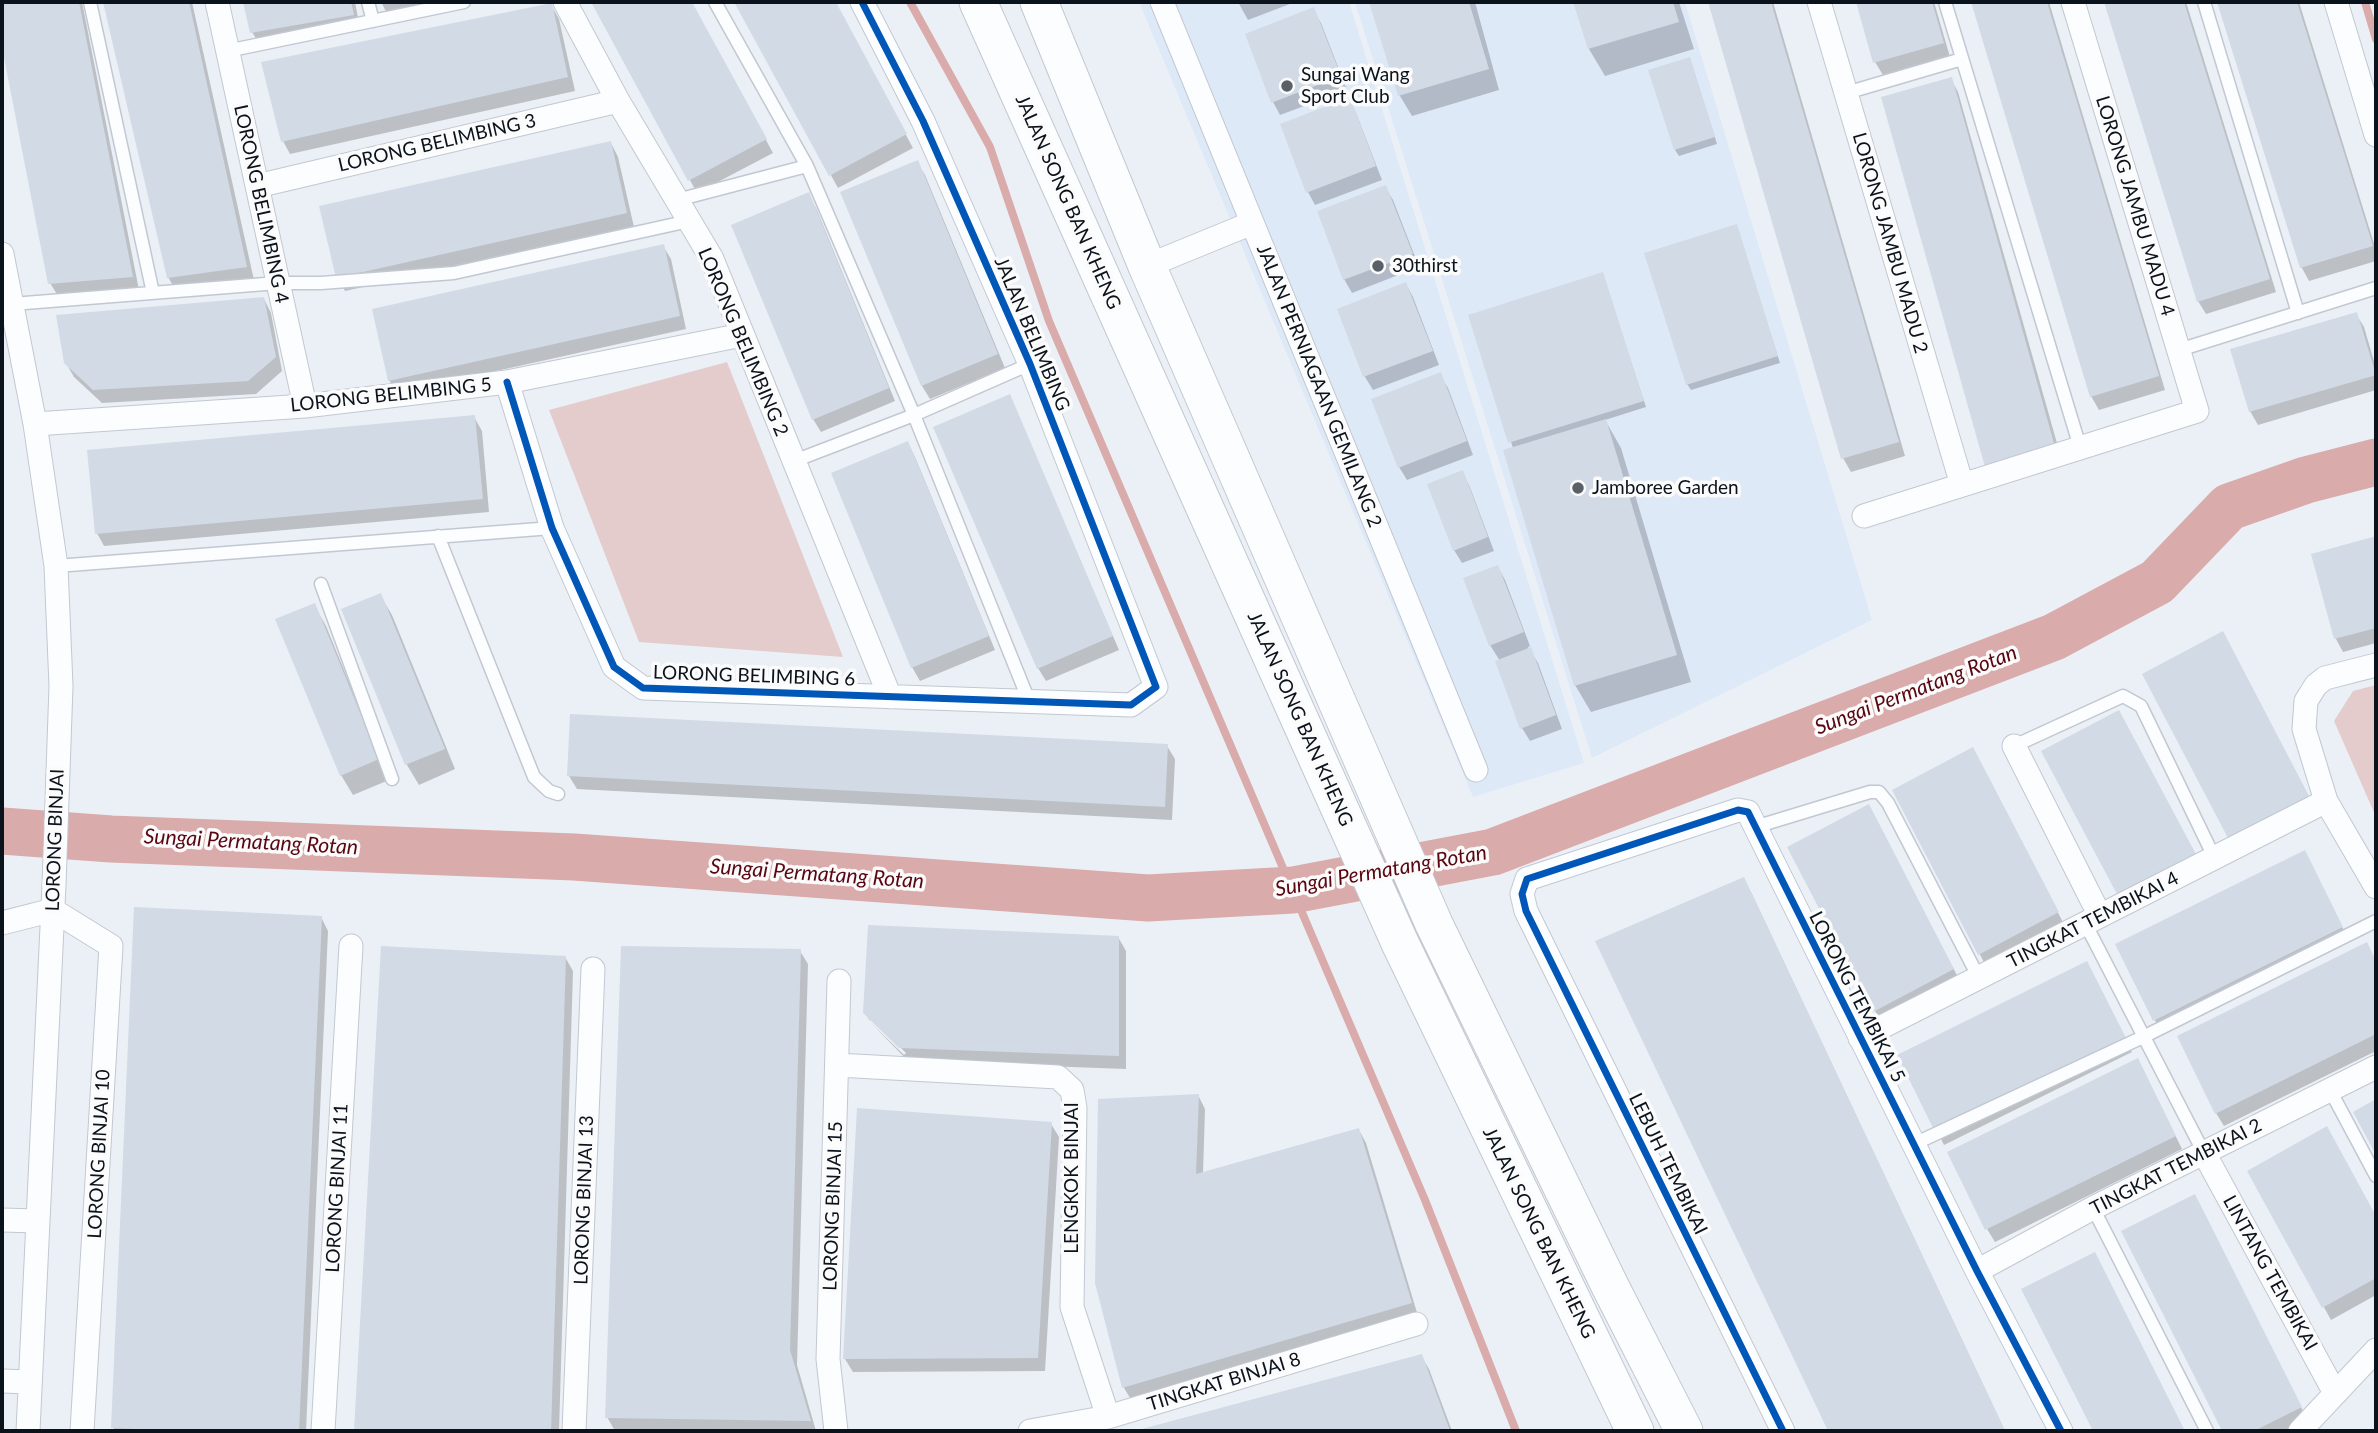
<!DOCTYPE html>
<style>
body{margin:0}
#map{position:relative;width:2378px;height:1433px;overflow:hidden;background:#ebf0f6;font-family:Lato,sans-serif}
canvas{display:block}
.frame{position:absolute;inset:0;border:4px solid #0a121c;pointer-events:none}
</style>
<div id="map">
<canvas width="2378" height="1433"></canvas>
<div class="frame"></div>
</div>
<script>
const context = document.querySelector('canvas').getContext('2d');
context.lineJoin = 'round';
function fillPath(path, color) {
  context.fillStyle = color;
  context.fill(path, 'evenodd');
}
function trace(path, color, width, dash) {
  context.strokeStyle = color;
  context.lineWidth = width;
  context.lineCap = dash ? 'butt' : 'round';
  context.setLineDash(dash || []);
  context.stroke(path);
}
function label(font, color, halo, rows, align = 'center') {
  context.font = font + ' Lato,sans-serif';
  context.lineWidth = 7;
  context.setLineDash([]);
  context.textBaseline = 'middle';
  context.strokeStyle = halo;
  context.fillStyle = color;
  for (const [text, x, y, turn = 0] of rows) {
    context.save();
    context.translate(x, y);
    context.rotate((+turn || 0) * Math.PI / 180);
    context.textAlign = isNaN(turn) ? turn : align;
    if (halo) context.strokeText(text, 0, 0);
    context.fillText(text, 0, 0);
    context.restore();
  }
}
fillPath(new Path2D(`
 M1139,2h210l235,761 -111,34z
 M1355,2h330l187,618 -280,138z`), '#dee9f8');
fillPath(new Path2D(`
 M727,362l116,295 -204,-15 -90,-232z
 M2376,685v132l-42,-96 19,-30z`), '#e4cccd');
fillPath(new Path2D(`
 M2,2h80l57,288 -81,6 -8,-13 -48,-245z
 M104,2h88l62,278 -78,11 -8,-14z
 M244,2h111l5,26 -100,17 -8,-13z
 M381,2h69l-61,15z
 M593,2h98l82,151 -76,40z
 M736,2h98l79,146 -75,40z
 M1238,2h57l-47,18z
 M1371,2h104l24,88 -87,26 -12,-20z
 M1575,2h104l15,47 -89,27 -16,-27z
 M1710,2h63l132,454 -54,16 -8,-14z
 M1858,2h76l16,55 -67,18 -8,-13z
 M1973,2h76l116,388 -66,20 -8,-14z
 M2106,2h80l90,290 -70,22 -8,-13z
 M2219,2h80l77,248v11l-67,20 -7,-13z
 M551,5l8,14 16,72 -285,63 -7,-13z
 M1313,10l8,13 26,67 -67,25 -7,-13z
 M1692,65l25,79 -38,12 -4,-6z
 M1951,79l7,13 104,369 -75,5z
 M1349,99l7,14 26,67 -67,25 -7,-13z
 M611,143l7,14 16,70 -289,64 -8,-14z
 M917,162l8,13 80,193 -75,31 -8,-13 -79,-194z
 M1385,187l8,13 26,67 -67,26 -8,-14z
 M808,195l8,13 79,193 -74,31 -8,-13z
 M1736,226l44,137 -89,27 -4,-6z
 M663,246l8,13 15,70 -289,64 -8,-13z
 M1602,274l44,133 -41,13 16,28 70,234 -100,30 -16,-27 -62,-237 -43,-132z
 M1406,284l7,13 26,68 -66,25 -8,-13 -26,-67z
 M264,299l7,14 11,58 -26,23 -154,9 -28,-26 -8,-14z
 M2356,314l8,13 12,41v22l-118,35 -8,-14z
 M1440,375l8,13 25,67 -66,25 -8,-13z
 M1009,396l110,254 -73,31 -8,-13z
 M474,417l8,14 7,81 -385,34 -7,-13z
 M908,443l7,14 80,193 -75,31 -8,-14z
 M1462,472l7,13 25,66 -32,12 -8,-13z
 M2376,538v105l-33,9 -7,-13 -23,-84z
 M1498,567l7,13 25,66 -2,1 10,16 24,66 -32,12 -8,-13 -22,-67 -10,-16z
 M380,595l12,20 63,154 -36,16 -12,-20 -64,-155z
 M314,605l12,21 63,154 -36,15 -12,-20z
 M2230,647l85,163 -85,28 -86,-163z
 M2,732l2,33h-2z
 M1167,746l8,13 -3,61 -595,-31 -8,-13z
 M1979,763l86,163 -78,42 -93,-177z
 M1876,820l85,163 -78,41 -8,-13z
 M2312,865l37,76 -187,93 -45,-89z
 M1751,892l254,539h-176l-231,-489z
 M321,917l7,14 -22,500h-191l-2,-4z
 M1118,937l8,14v118l-218,-8 -37,-38 33,32 2,-2 -36,-36v4l-5,-9z
 M2366,944l10,19v88l-152,75 -8,-13z
 M383,948l182,9 8,14 -14,460h-203z
 M800,951l8,13 -11,401 19,66h-201l-8,-14z
 M2094,976l38,76 -188,93 -7,-14z
 M2145,1074l37,75 -187,93 -8,-13z
 M1198,1095l7,14 -2,65 156,-44 7,13 52,173 -286,85 -8,-13 -27,-105z
 M1051,1124l8,13 -14,234 -192,1 -8,-13z
 M2326,1129l50,90v76l-45,25 -82,-149z
 M2202,1209l106,212 -20,10h-64l-100,-199z
 M1421,1356l8,13 23,62h-311z`), '#0003');
trace(new Path2D(`
 M910,2l80,145 59,174 376,879 91,231
 M2365,2l11,37`), '#daabab', 8);
trace(new Path2D(`
 M2,831l109,8 463,18 574,41 145,-8 200,-38 561,-215 103,-55 72,-75 77,-27 70,-18`), '#daabab', 47);
fillPath(new Path2D(`
 M2,2h77l54,275 -85,7 -46,-237z
 M103,2h86l58,265 -80,11z
 M243,2h108l3,13 -104,18z
 M591,2h101l75,137 -79,42z
 M734,2h102l71,132 -78,42z
 M1369,2h100l20,67 -91,27z
 M1573,2h100l6,20 -91,27z
 M1708,2h63l128,440 -58,17z
 M1856,2h76l12,41 -71,20z
 M1971,2h76l112,374 -69,21z
 M2104,2h80l86,277 -73,23z
 M2217,2h80l76,244 -73,22z
 M552,3l16,74 -287,65 -20,-80z
 M1314,7l27,69 -70,27 -26,-69z
 M1690,57l25,80 -41,13 -26,-80z
 M1952,77l103,370 -70,20 -104,-370z
 M1350,97l26,69 -70,27 -26,-69z
 M611,141l16,72 -291,65 -17,-72z
 M918,160l80,194 -77,32 -81,-194z
 M1386,185l27,69 -70,26 -26,-69z
 M809,192l80,196 -77,32 -81,-195z
 M1737,224l41,132 -92,29 -42,-132z
 M664,244l16,72 -292,65 -16,-72z
 M1603,272l41,129 -136,42 -40,-128z
 M1406,282l27,69 -70,26 -26,-68z
 M264,297l12,60 -28,24 -155,9 -29,-27 -8,-48z
 M2357,312l19,63 -127,37 -19,-63z
 M1441,372l26,69 -69,27 -27,-69z
 M1010,394l103,242 -76,33 -104,-242z
 M475,415l8,84 -388,35 -8,-84z
 M1606,419l71,236 -103,31 -71,-236z
 M908,441l81,195 -78,32 -80,-195z
 M1463,470l25,67 -35,14 -26,-67z
 M2376,536v92l-42,11 -23,-85z
 M1498,565l26,67 -35,14 -26,-68z
 M381,593l64,156 -40,16 -64,-156z
 M315,603l64,156 -39,17 -65,-157z
 M2223,631l86,165 -81,42 -86,-164z
 M1531,647l25,68 -36,14 -25,-68z
 M2119,710l78,146 -78,42 -78,-147z
 M570,714l598,30 -3,63 -598,-31z
 M1973,747l86,165 -81,43 -86,-165z
 M1869,804l85,165 -81,43 -86,-165z
 M2305,850l38,77 -190,94 -38,-77z
 M1744,877l261,554h-177l-233,-490z
 M134,907l188,9 -23,515h-111l-77,-3z
 M868,925l251,11v120l-220,-8 -36,-35z
 M2367,942l9,19v73l-161,80 -38,-78z
 M381,946l185,10 -15,475h-197z
 M621,946l180,3 -11,401 21,71 -206,-3z
 M2087,961l39,77 -191,94 -38,-77z
 M2138,1058l38,78 -191,94 -38,-78z
 M1199,1094l-3,80 163,-46 53,175 -290,85 -27,-105 3,-184z
 M2376,1099v56l-23,-43z
 M857,1108l195,14 -14,236 -195,1z
 M2327,1126l49,90v62l-54,30 -75,-137z
 M2195,1194l107,213 -48,24h-32l-101,-200z
 M2095,1252l90,179h-92l-72,-142z
 M1422,1354l28,77h-312v-1z`), '#d2dae5');
const lane = new Path2D(`
 M90,2l63,291
 M368,2l5,19
 M715,2l92,164 107,249 115,286
 M1945,2l135,445
 M2204,2l94,311
 M227,51l237,-49
 M1846,93l116,-34
 M677,200l130,-34
 M12,304l266,-21h43l133,-10 235,-52
 M2179,350l197,-62
 M794,461l120,-46 116,-51
 M438,536l96,241 15,14 9,3
 M56,566l496,-38
 M321,584l71,195
 M2014,746l109,-50 18,10 74,153
 M1755,827l115,-35h9l9,11 91,175
 M2085,923l119,230
 M2330,1090l46,86
 M1914,1144l229,-107 233,-116
 M2093,1208l114,223`);
const street = new Path2D(`
 M217,2l88,404
 M565,2l53,99 94,158 178,438
 M1162,2l314,768
 M1819,2l143,483
 M2336,2l40,133
 M257,186l361,-85
 M2,254l33,170 21,142 5,120 -7,199 -26,546
 M1147,266l105,-43
 M507,382l45,146 62,139 29,21 488,17 25,-18 -126,-323 -107,-243 -61,-119
 M35,424l270,-18 202,-24 235,-47
 M1864,516l333,-105 -124,-409
 M2376,665l-51,13 -9,7 -10,16 -2,28 22,72 50,86
 M2014,746l86,170
 M2,923l51,-13 58,36 -29,485
 M1860,1038l466,-237
 M837,1065l221,12 14,13 3,18 -3,199 36,110
 M2204,1153l131,240
 M2,1220l36,1
 M1977,1271l116,-63 283,-141
 M2,1381l28,1
 M323,1431l28,-485
 M574,1431l19,-462
 M836,1431l-8,-72 11,-378
 M1030,1431l78,-14 308,-93
 M1783,1431l-257,-520 -4,-17 5,-15 211,-69 10,2 229,459 84,160
 M2300,1431l76,-81`);
const primary = new Path2D(`
 M978,2l422,941 235,488
 M1039,2l108,264 287,658 176,362 74,145`);
trace(lane, '#c2c8d1', 15);
trace(street, '#c2c8d1', 25);
trace(primary, '#c2c8d1', 39);
trace(lane, '#fcfdfe', 12);
trace(street, '#fcfdfe', 23);
trace(primary, '#fcfdfe', 37);
trace(new Path2D(`
 M507,382l45,146 62,139 29,21 488,17 25,-18 -126,-323 -107,-243 -61,-119
 M1783,1431l-257,-520 -4,-17 5,-15 211,-69 10,2 229,459 84,160`), '#0057b8', 7);
for (const [x, y, r, color] of [
 [1287,86,7,"#596068"],
 [1378,266,7,"#596068"],
 [1578,488,7,"#596068"]
]) {
  const dot = new Path2D();
  dot.arc(x, y, r, 0, 2 * Math.PI);
  context.fillStyle = color;
  context.fill(dot);
  trace(dot, '#fbfbfb', 2.5);
}
label('19px', '#0a121c', '#fbfbfb', [
 ["Sungai Wang",1301,75],
 ["Sport Club",1301,97],
 ["30thirst",1392,266],
 ["Jamboree Garden",1592,488]
], 'left');
label('19px', '#0a121c', '#fbfbfb', [
 ["LORONG BELIMBING 3",437,143,-13],
 ["JALAN SONG BAN KHENG",1068,202,66],
 ["LORONG BELIMBING 4",261,204,78],
 ["LORONG JAMBU MADU 4",2135,206,73],
 ["LORONG JAMBU MADU 2",1890,243,74],
 ["JALAN BELIMBING",1032,334,67],
 ["LORONG BELIMBING 2",743,342,67],
 ["JALAN PERNIAGAAN GEMILANG 2",1319,386,68],
 ["LORONG BELIMBING 5",391,395,-6],
 ["LORONG BELIMBING 6",754,676,2],
 ["JALAN SONG BAN KHENG",1300,719,66],
 ["LORONG BINJAI",55,840,-88],
 ["TINGKAT TEMBIKAI 4",2093,920,-27],
 ["LORONG TEMBIKAI 5",1857,997,63],
 ["LORONG BINJAI 10",99,1154,-87],
 ["LEBUH TEMBIKAI",1668,1164,64],
 ["TINGKAT TEMBIKAI 2",2176,1167,-27],
 ["LENGKOK BINJAI",1072,1178,-90],
 ["LORONG BINJAI 11",337,1188,-87],
 ["LORONG BINJAI 13",584,1200,-88],
 ["LORONG BINJAI 15",833,1206,-88],
 ["JALAN SONG BAN KHENG",1539,1233,64],
 ["LINTANG TEMBIKAI",2270,1273,61],
 ["TINGKAT BINJAI 8",1224,1382,-17]
]);
label('italic 21px', '#590611', '#fbfbfb', [
 ["Sungai Permatang Rotan",1916,690,-21],
 ["Sungai Permatang Rotan",251,842,3],
 ["Sungai Permatang Rotan",1381,871,-10],
 ["Sungai Permatang Rotan",817,874,4]
]);
</script>
